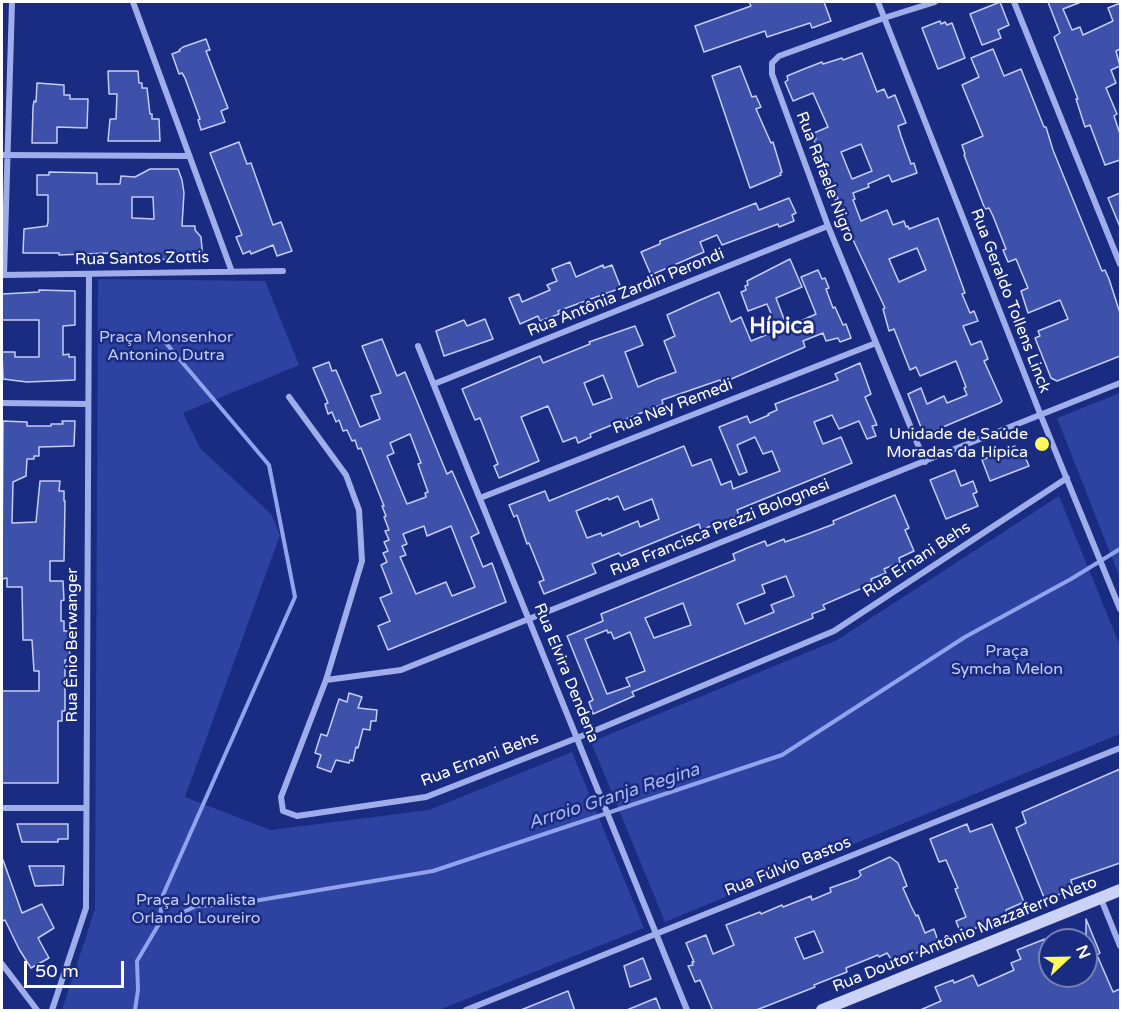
<!DOCTYPE html>
<meta charset="utf-8">
<style>
body{margin:0}
#map{position:relative;width:1122px;height:1012px;overflow:hidden;background:#1a2b82;font-family:"Varela Round",sans-serif}
canvas{display:block}
.frame{position:absolute;inset:0;border:3px solid #fff;pointer-events:none}
.north{position:absolute;left:1038px;top:928px;width:60px;height:60px;box-sizing:border-box;background:#1a2b82;border:2px solid #7680b4;border-radius:50%;rotate:68deg;font-size:16px;font-weight:700;line-height:24px;text-align:center;color:#fff}
.north::after{content:'';display:block;margin:auto;width:21px;height:27px;background:#fdfa5b;clip-path:polygon(50% 0,100% 100%,50% 72%,0 100%)}
.scale{position:absolute;left:24px;top:961px;width:100px;height:27px;box-sizing:border-box;border:3px solid #fff;border-top:0;padding-left:8px;font-size:18px;line-height:21px;white-space:nowrap;color:#fff;-webkit-text-stroke:4px #1a2b82;paint-order:stroke}
</style>
<div id="map">
<canvas width="1122" height="1012"></canvas>
<div class="frame"></div>
<div class="north">N</div>
<div class="scale">50 m</div>
</div>
<script>
const context = document.querySelector('canvas').getContext('2d');
context.lineJoin = 'round';
function fillPath(path, color) {
  context.fillStyle = color;
  context.fill(path, 'evenodd');
}
function trace(path, color, width, dash) {
  context.strokeStyle = color;
  context.lineWidth = width;
  context.lineCap = dash ? 'butt' : 'round';
  context.setLineDash(dash || []);
  context.stroke(path);
}
function label(font, color, halo, rows, align = 'center') {
  context.font = font + ' "Varela Round",sans-serif';
  context.lineWidth = 5;
  context.setLineDash([]);
  context.textBaseline = 'middle';
  context.strokeStyle = halo;
  context.fillStyle = color;
  for (const [text, x, y, turn = 0] of rows) {
    context.save();
    context.translate(x, y);
    context.rotate((+turn || 0) * Math.PI / 180);
    context.textAlign = isNaN(turn) ? turn : align;
    if (halo) context.strokeText(text, 0, 0);
    context.fillText(text, 0, 0);
    context.restore();
  }
}
fillPath(new Path2D(`
 M98,279l167,2 34,84 -116,48 17,35 71,66 9,21 -95,262 86,33 158,-20 143,-58 72,176 -205,82h-377l33,-101z
 M1120,393v185l-63,-160z
 M1059,496l61,150v88l-455,188 -74,-180 246,-102z`), '#2d42a1');
trace(new Path2D(`
 M159,924l4,-29 132,-298 -26,-132 -104,-123
 M135,1010l3,-20 -1,-29 22,-37 37,-18 40,-2 197,-33 349,-116 183,-118 106,-58 49,-30`), '#92a3ed', 4);
const building = new Path2D(`
 M749,2h75l7,19 -19,7 -2,-5 -43,14 -2,-6 -61,21 -9,-26 56,-20z
 M1000,2l9,23 -11,5 3,8 -19,7 -12,-31z
 M1048,2h33l-18,7 9,21 8,-3 3,8 30,-14 -5,-13 12,-5v46l-4,2 4,15 -9,4 5,13 -10,5 11,26 -3,2 6,18v26l-15,5 -15,-40 -5,2 -9,-28h2l-24,-62 6,-4z
 M940,21l1,3 4,-2 2,3 5,-2 13,35 -27,11 -16,-41z
 M206,39l4,11 -4,1 22,57 -7,3 4,11 -24,8 -3,-10 2,-1 -15,-41 -3,-5 -3,1 -7,-20 8,-3 -1,-1 4,-3z
 M993,49l11,27 17,-7 23,58h2l7,23 49,121 3,-1 4,9 11,34v43l-63,25 -6,-3 -16,-40 5,-2 -2,-5 30,-12 -8,-19 -32,13 -7,-22 7,-3 -12,-29 -8,3 -5,-12 3,-1 -13,-33 -4,-8 -4,1 -21,-54 1,-1 -3,-9 21,-9 -21,-51 17,-8 -8,-19z
 M862,53l15,39 7,-3 4,9 7,-3 11,28 -8,3 3,10 10,28 3,-1 3,10 -25,9 -3,-7 -21,9 1,3 -16,6 2,6 -2,1 8,21 26,-11 6,15 11,-4 2,6 2,-1 1,3 29,-11 27,75 -3,1 8,19 4,-2 4,10 -15,5 8,19 10,-4 7,18 -4,2 18,40 -2,2 -76,32 -16,-41 13,-6 6,16 17,-8 3,7 20,-8 -3,-7 2,-1 -10,-26 -36,15 -4,-9 -6,3 -16,-41 -5,2 -6,-22 2,-1 -45,-96 -5,-12 3,-1 -24,-59 2,-1 -2,-6 14,-6 -15,-34 -20,8 -8,-19 3,-2 -1,-4 17,-7 18,-7 1,2 19,-6 1,2zM861,144l11,27 -20,8 -11,-27zM917,248l9,22 -27,12 -10,-23z
 M740,66l12,31 4,-1 5,11 -5,2 15,34 2,-1 9,30 -2,1 1,2 -31,13 -38,-112z
 M108,71h30l1,12h3v5h5l3,26h2v5h7l1,22h-52l2,-22h6l1,-25h-8z
 M37,83l27,2v10h6v4h18l-1,29 -30,-1v16h-25l1,-36 1,-6 2,1z
 M239,142l8,22 4,-1 22,62 8,-3 11,29 -15,5 -4,-11 -22,9 -1,-3 -7,3 -7,-17 6,-2 -32,-82z
 M150,169h28l4,11 2,13 -2,33h13v4l6,7 2,23 -71,-1v-5l-23,-1 -50,2v-2h-36l1,-24 23,-3 1,-4v-27h-11v-20h12v-3l48,1v11h23l1,-8 14,1zM132,197h21l1,22 -22,-1z
 M1120,193v34l-12,-29z
 M789,198l7,15 -4,2 2,6 -15,6 -1,-3 -56,21 -5,-10 -17,7 4,10 -53,23 -10,-23 19,-8v-3l96,-38 3,7z
 M790,259l12,28 -26,11 11,29 29,-13 -15,-37 17,-7 4,9 3,-1 4,10 -3,1 7,19 2,-1 8,18 3,-1 5,14 -11,4 -2,-4 -12,3 -3,-8 -20,8 2,6 -83,36 -2,-3 -58,20 1,4 -73,30 1,3 -13,6 -2,-6 -13,5 -15,-36 -27,11 18,44 -40,17 -5,-12 4,-2 -18,-46 -5,2 -13,-31 78,-33 3,7 47,-19 -1,-2 46,-16 8,19 -18,7 13,35 19,-8 19,-7 -12,-31 11,-5 -8,-21 33,-15 19,-8 12,30 10,-5 10,24 27,-11 -11,-26 -19,7 -7,-19 5,-2 -1,-4 3,-1 -1,-4zM603,375l9,23 -19,7 -9,-22z
 M570,262l6,15 27,-12 1,3 8,-3 9,23 -63,23 1,3 -13,5 -6,2 -2,-5 -18,8 -11,-26 10,-4 3,8 28,-12 -3,-5 10,-4 -5,-12z
 M39,290l36,1v34l-12,1v29l6,-1v3h6v23l-48,2 -24,-3 -1,-27h13v5h24v-37h-37v-26l37,-2z
 M485,319l8,20 -49,17 -8,-25 28,-11 3,6z
 M382,339l15,37 8,-4 42,102 5,-3 27,62 -8,4 12,30 9,-4 14,39 -118,48 -10,-24 12,-5 -10,-23 12,-5 -11,-28 6,-3 -4,-9 5,-2 -4,-9 5,-2 -4,-9 4,-1 -5,-13 2,-1 -4,-10h2l-23,-58 -3,1 -3,-9 -3,1 -5,-11 -4,1 -4,-11 -3,2 -4,-10 -4,2 -3,-10 3,-1 -15,-35 16,-6 3,9 4,-1 24,57 20,-8 -9,-23 10,-3 -19,-47zM410,434l11,29 -3,1 10,28 -3,1 1,4 -19,7 -20,-48 7,-3 -4,-10zM424,526l3,10 24,-10 24,61 -23,9 -6,-14 -30,12 -16,-37 6,-2 -4,-9 5,-2 -4,-10z
 M860,363l11,31 -6,3 12,28 -5,1 4,10 -9,3 -8,-18 -20,8 -7,-14 -18,7 9,22 18,-7 11,26 -115,47 2,5 -38,15 -2,-6 -78,32 -2,-3 -27,11 4,9 -52,21 -5,-12 5,-2 -15,-37 -2,1 -10,-29 -3,2 -5,-12 36,-14 4,10 135,-55 8,20 19,-7 10,26 10,-4 2,8 47,-18 -8,-20 -9,3 -8,-17 -18,8 10,27 -8,3 -20,-48 28,-11 3,7 19,-8 -1,-1 9,-4 -2,-6 63,-24 -3,-6zM618,496l6,14 28,-11 7,20 -19,8 -2,-6 -36,15 -1,-3 -14,5 -11,-27 32,-13 1,2z
 M3,421l24,1v4h24v-2h12l-1,-3h13l-1,25 -35,1v9h-5v3h-7l-1,17 -13,6 -1,41 24,-1 4,-41h20l-1,10h5v10h1l-1,60h-14v20h13l1,19 -3,1v20h3v10h5l1,29h-5v51h-3v10h-4v62h-56v-92h37v-20h-5l-2,-31h-9l-1,-53h-15v-9l-5,1z
 M1015,446l4,8 4,-2 6,14 -39,15 -8,-21z
 M955,470l6,16 12,-5 4,11 -4,2 5,12 -32,13 -16,-39z
 M895,495l14,33 -4,2 9,21 -15,7 1,4 -16,7 2,4 -15,6 1,2 -6,2 1,3 -44,19 2,4 -13,5 1,4 -181,74 2,4 -41,18 -4,-12 4,-2 -26,-64 36,-15 -2,-7 134,-54 -2,-6 14,-6 18,-7 2,5 17,-7 1,3 20,-7 29,-11 -1,-3zM786,576l8,20 -23,9 3,7 -29,12 -8,-20 28,-11 -3,-8zM683,603l8,22 -37,13 -9,-20zM607,630l1,3 3,-1 3,7 16,-7 15,39 -19,7 4,8 -23,8 -22,-55z
 M349,693l13,4 -4,11 19,2 -1,11h-5l-1,9 -7,-1 -5,19 -2,-1 -3,14 -3,-1 -1,3 -13,-3 -5,12 -14,-5 4,-12 -6,-2 6,-19 6,2 12,-37 8,3z
 M1120,769v94l-49,17 2,9 -28,11 -29,-72 10,-5 -4,-11z
 M17,824h51v15h-10v3h-36z
 M967,824l3,8 22,-8 32,78 -18,8 2,5 -47,19 -5,-13 10,-4 -11,-28 3,-1 -12,-28 -7,2 -9,-23z
 M890,857l8,6 9,23 -4,2 8,18 5,10 2,-1 7,18 9,-4 5,15 -46,18 -6,-9 -8,4 -1,-2 -32,13 1,4 -33,13 1,2 -61,24h-41l-13,-31 -5,2 -5,-12 -2,-4 5,-1 -1,-3h2l-8,-19 20,-8 7,19 21,-9 -8,-20 34,-13 1,2 21,-9 1,2 28,-11 1,4 19,-8 -1,-4 28,-10 3,-3 -2,-4zM814,931l9,21 -19,7 -9,-21z
 M2,860h1l19,53 20,-9 12,24 -16,10 11,20 -18,10 -12,-19 -14,-29 -3,1z
 M29,866h35l-1,19 -28,1z
 M1086,919l14,34 -3,2 16,37 7,-3v22h-202l23,-10 -6,-14 18,-7 1,3 19,-8 5,11 36,-16 -3,-7 10,-4 -4,-9 28,-11 5,13v24h36z
 M643,958l8,21 -21,8 -6,-21z
 M568,991l7,20h-54v-1z
 M656,998l5,13h-34v-1z`);
fillPath(building, '#3e51aa');
trace(building, '#c4cdf8', 1.5);
trace(new Path2D(`
 M133,2l99,270
 M878,2l163,414 79,193
 M1014,2l106,262
 M2,155l187,1
 M2,275l281,-4
 M4,275l8,-273
 M418,346l269,664
 M434,384l394,-158
 M289,397l57,78 13,35 3,51 -36,119 -45,117 2,14 14,5 129,-19 151,-59 257,-107 233,-153
 M2,403l86,1
 M925,462l-97,-236 -56,-152v-11l7,-7 105,-38 51,-16
 M480,498l396,-155
 M326,680l75,-10 719,-287
 M2,808h84
 M1101,899l19,47
 M2,964l35,46
 M52,1010l34,-102 3,-634
 M466,1010l654,-262`), '#9fadeb', 6);
trace(new Path2D(`
 M822,1010l298,-120`), '#cbd2f8', 12);
for (const [x, y, r, color] of [
 [1042,444,8,"#fdfa5b"]
]) {
  const dot = new Path2D();
  dot.arc(x, y, r, 0, 2 * Math.PI);
  context.fillStyle = color;
  context.fill(dot);
  trace(dot, '#1a2b82', 2);
}
label('16px', '#fff', '#1a2b82', [
 ["Rua Rafaele Nigro",825,177,69],
 ["Rua Santos Zottis",142,259,-1],
 ["Rua Antônia Zardin Perondi",626,293,-22],
 ["Rua Geraldo Tollens Linck",1010,301,69],
 ["Rua Ney Remedi",673,407,-21],
 ["Rua Francisca Prezzi Bolognesi",720,528,-22],
 ["Rua Ernani Behs",917,560,-33],
 ["Rua Ênio Berwanger",73,645,-90],
 ["Rua Elvira Dendena",566,673,68],
 ["Rua Ernani Behs",480,760,-21],
 ["Rua Fúlvio Bastos",788,867,-22],
 ["Rua Doutor Antônio Mazzaferro Neto",965,935,-22]
]);
label('16px', '#c4cdf8', '#1a2b82', [
 ["Praça Monsenhor",166,338],
 ["Antonino Dutra",166,356],
 ["Praça",1007,652],
 ["Symcha Melon",1007,670],
 ["Praça Jornalista",196,901],
 ["Orlando Loureiro",196,919]
]);
label('16px', '#fff', '#1a2b82', [
 ["Unidade de Saúde",1028,435],
 ["Moradas da Hípica",1028,453]
], 'right');
label('italic 18px', '#aab8f2', '#1a2b82', [
 ["Arroio Granja Regina",614,797,-18]
]);
label('bold 22px', '#fff', '#1a2b82', [
 ["Hípica",782,327]
]);
</script>
